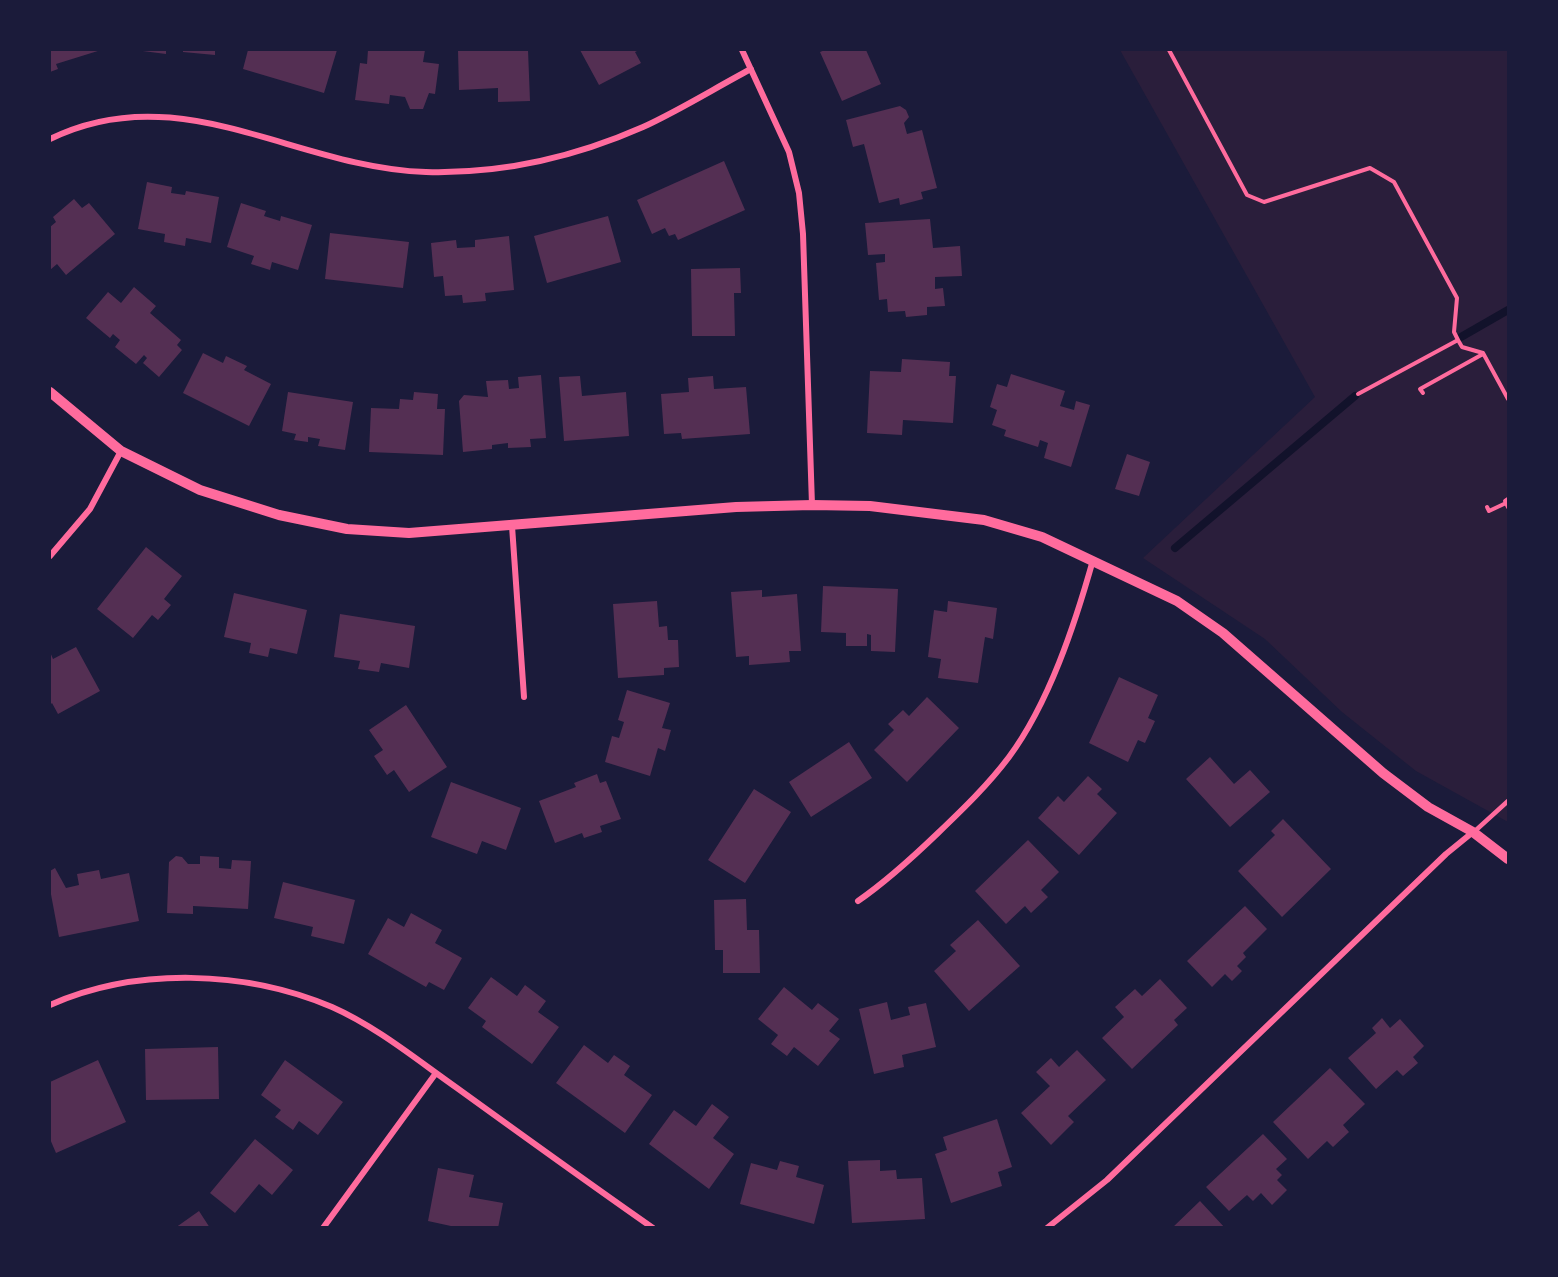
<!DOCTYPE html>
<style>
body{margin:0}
#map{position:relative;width:1558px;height:1277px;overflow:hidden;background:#1b1b3a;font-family:Montserrat,sans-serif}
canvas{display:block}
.frame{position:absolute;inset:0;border:51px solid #1b1b3a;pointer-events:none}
</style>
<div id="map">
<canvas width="1558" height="1277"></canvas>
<div class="frame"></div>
</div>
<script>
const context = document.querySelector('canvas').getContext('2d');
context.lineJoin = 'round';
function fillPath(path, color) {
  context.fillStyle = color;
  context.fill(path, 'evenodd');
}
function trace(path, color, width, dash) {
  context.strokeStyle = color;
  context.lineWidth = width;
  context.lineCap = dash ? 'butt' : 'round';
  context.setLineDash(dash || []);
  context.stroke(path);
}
fillPath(new Path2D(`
 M1120,50h388v772l-92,-51 -74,-59 -77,-73 -122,-81 172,-161z`), '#2a1e3b');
trace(new Path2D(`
 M1461,337l47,-27
 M1175,548l180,-152`), '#12122b', 8);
fillPath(new Path2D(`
 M50,50h51l-45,14 2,5 -8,3z
 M135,50h31v4z
 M183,50h32v5l-32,-3z
 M248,50h89l-13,43 -81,-24z
 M368,50h57l-2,12 16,2 -4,30 -6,-1 -6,16h-13l-5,-12 -15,-2 -1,9 -34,-4 5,-37 7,1z
 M458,50h70l2,51 -32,1v-14l-39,2z
 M580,50h59l-4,2 6,11 -42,22z
 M825,50h41l15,34 -39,17 -22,-49z
 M900,106l6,4 3,7 -5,6 3,11 15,-4 15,58 -16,4 2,7 -23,6 -1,-7 -20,5 -15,-59 -11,3 -7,-27z
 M724,161l21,49 -67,30 -3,-6 -6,2 -4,-8 -13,6 -15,-34z
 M147,182l25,5 -1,6 14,2 1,-4 33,6 -8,46 -25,-5 -1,8 -21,-4 1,-8 -27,-5z
 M74,199l8,9 7,-5 26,31 -49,41 -9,-11 -7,6v-43l6,-5 -3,-5z
 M241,203l25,8 -2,5 16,5 1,-5 31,9 -14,45 -26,-8 -2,8 -19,-6 3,-8 -27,-9z
 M608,216l13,46 -74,21 -13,-47z
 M930,219l3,29 27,-2 2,30 -27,1v12l8,-1 2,18 -18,1v8l-21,2 -1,-6 -17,1 -1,-13 -8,1 -3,-37 9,-1v-8l-17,1 -3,-32z
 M330,233l79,9 -6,46 -78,-9z
 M509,236l5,54 -29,3 1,8 -23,2 -1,-8 -17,1 -2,-20 -9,1 -3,-34 25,-3 1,8 18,-1v-7z
 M740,268l1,25h-7l1,43h-43l-1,-67z
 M134,287l22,19 -6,7 31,27 -4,5 5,5 -23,27 -16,-14 4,-5 -3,-3 -8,9 -21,-17 5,-7 -7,-6 -3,4 -24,-20 22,-26 13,11z
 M203,353l20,10 3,-7 21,10 -3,4 27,14 -22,42 -66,-33z
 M902,359l48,3 -1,14h7l-3,47 -50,-3 -1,15 -35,-2 3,-62 31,1z
 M1011,374l54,17 -5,15 14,4 2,-9 14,4 -19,62 -27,-9 4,-15 -8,-3 -2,7 -34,-11 2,-6 -14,-5 5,-15 -7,-3 7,-23 10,3z
 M541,375l5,63 -16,1 1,8 -23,1v-5l-16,2v4l-29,3 -4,-51 5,-6 24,2 -2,-16 22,-1 1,9 10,-1 -1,-11z
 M580,376l2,20 44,-4 3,44 -65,5 -5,-64z
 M713,376l1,13 32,-2 4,47 -68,5 -1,-6 -17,1 -3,-40 28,-2 -1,-14z
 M288,392l65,10 -8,48 -27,-4 2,-7 -12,-2v5l-14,-2 2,-6 -14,-3z
 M414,392l24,2 -1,15h8l-2,46 -74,-3 2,-44 28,1 1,-10 13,1z
 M1127,454l23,8 -11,34 -24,-7z
 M146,547l36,29 -18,23 7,6 -13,15 -6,-5 -19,23 -36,-29z
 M823,586l75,3 -3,63 -24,-1v-16l-4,-1v12h-21v-13l-25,-1z
 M762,590v7l35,-3 4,57h-12l1,11 -41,3v-9l-13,1 -5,-65z
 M234,593l73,17 -10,44 -27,-6 -2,9 -19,-4 2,-10 -27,-6z
 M657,601l2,26 8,-1 1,14h10l1,27 -15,1v7l-46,3 -5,-74z
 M948,601l49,7 -4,31 -8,-2 -7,46 -40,-5 3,-19 -13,-2 6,-47 13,2z
 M340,614l75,12 -6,42 -28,-5 -2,9 -21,-3 2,-8 -26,-4z
 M76,647l24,44 -42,23 -6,-11 -2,2v-53l3,7z
 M1119,677l39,18 -10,23 7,3 -10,22 -7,-3 -10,22 -39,-19z
 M627,690l43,13 -8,25 9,2 -6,21 -7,-3 -8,28 -45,-14 7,-26 7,2 5,-16 -6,-2z
 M927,697l32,31 -52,54 -33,-32 20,-20 -6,-6 15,-14 6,6z
 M406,705l41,62 -38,25 -15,-22 -7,5 -13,-19 9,-6 -14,-20z
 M849,742l23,36 -61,39 -22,-35z
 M1210,757l24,27 16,-14 20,22 -40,35 -44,-48z
 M597,774l3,9 6,-2 15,38 -21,7 2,6 -18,6 -2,-5 -27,10 -16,-42 37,-14 -2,-4z
 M1088,776l14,13 -5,5 20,19 -38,42 -41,-37 20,-22 6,6z
 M451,782l70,26 -15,42 -24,-9 -5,13 -46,-17z
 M754,789l37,23 -46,71 -37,-23z
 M1283,819l48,50 -49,48 -44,-46 37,-36 -4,-4z
 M1028,840l31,32 -18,18 7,7 -17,16 -6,-7 -19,18 -31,-33z
 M176,856l6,1 6,7h12v-8l19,1v11l12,1 1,-9 19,1 -3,48 -55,-3v8l-26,-1 2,-51z
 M55,868l11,20 13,-3 -2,-11 22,-4 2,9 28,-6 10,48 -80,16 -9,-48v-18z
 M283,882l72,18 -11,44 -33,-8 2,-9 -39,-9z
 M746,899l1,31h12l1,43h-37v-23h-8l-1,-50z
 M1245,906l22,23 -24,24 3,4 -9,9 5,5 -10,10 -7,-7 -13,13 -25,-26z
 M411,913l31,17 -7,13 27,15 -18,32 -15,-8 -3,5 -58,-33 20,-36 16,9z
 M978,920l42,46 -51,45 -35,-40 22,-20 -6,-6z
 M491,977l26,19 8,-11 21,16 -8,11 21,15 -27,37 -50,-37 4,-6 -18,-13z
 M1160,979l27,29 -13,12 4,5 -46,44 -30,-31 22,-21 -9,-10 20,-18 7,7z
 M784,987l28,23 6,-7 21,16 -10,12 11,8 -22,27 -24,-19 -7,9 -16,-12 7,-9 -20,-16z
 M887,1002l4,18 19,-5 -2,-8 18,-4 10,44 -34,8 2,12 -30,7 -15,-65z
 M1382,1018l8,10 10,-9 24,27 -11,11 5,6 -15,13 -6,-6 -21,19 -28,-31 28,-25 -4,-5z
 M584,1045l24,18 6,-8 16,11 -6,9 28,20 -27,38 -69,-50z
 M218,1047l1,52 -73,1 -1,-51z
 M1077,1050l29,30 -38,36 6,6 -23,23 -30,-32 29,-27 -14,-14 15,-14 8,9z
 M98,1060l28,62 -70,31 -6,-14v-57z
 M285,1060l58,42 -25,33 -19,-14 -6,9 -18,-13 6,-7 -20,-15z
 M1330,1068l35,36 -22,21 6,7 -16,15 -6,-6 -19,18 -35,-37z
 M712,1104l17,13 -16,21 21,16 -25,35 -60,-45 25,-34 22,16z
 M997,1119l15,48 -14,5 4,14 -51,17 -16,-49 12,-4 -4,-13z
 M1263,1134l24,25 -11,10 6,6 -5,5 10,10 -15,15 -11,-12 -8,8 -6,-6 -18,16 -23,-24z
 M255,1139l38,31 -21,25 -13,-11 -24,29 -25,-20z
 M880,1160v11l16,-1 1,9 25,-1 3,41 -73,4 -4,-62z
 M780,1161l19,5 -3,11 28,8 -10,39 -74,-20 11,-41 26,7z
 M438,1168l36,7 -5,22 34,6 -5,25h-38l-32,-7z
 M1200,1201l25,27h-53z
 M199,1211l11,17h-35z`), '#542f53');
trace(new Path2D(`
 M1169,50l78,145 17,7 106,-34 24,14 63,116 -3,34 4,8
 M1423,393l-3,-4 63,-35
 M1358,394l100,-54 4,7 21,6 25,46
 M1508,499l-3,2 3,6
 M1487,507l2,4 17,-8`), '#ff6b9d', 4);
trace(new Path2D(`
 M1475,831l33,-30`), '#ff6b9d', 4.5);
trace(new Path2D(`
 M742,50l47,102 10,41 4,41 9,271
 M50,139c130,-64 245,29 376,33 74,2 149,-15 217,-45 37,-17 72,-39 108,-58
 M512,526l12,171
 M50,556l40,-47 31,-58
 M858,901c29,-20 54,-43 80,-68 25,-24 50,-48 71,-76 40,-54 66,-133 84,-197
 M50,1005c86,-38 195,-35 282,2 45,20 85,53 125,81 65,47 130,94 196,140
 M323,1228l113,-155
 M1047,1228l60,-48 339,-326 27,-22`), '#ff6b9d', 6);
trace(new Path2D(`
 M50,392l71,59 79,39 79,25 68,14 62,4 327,-26 76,-2 58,1 114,14 58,17 135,64 46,32 160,140 45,34 45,25 35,27`), '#ff6b9d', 10);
</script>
